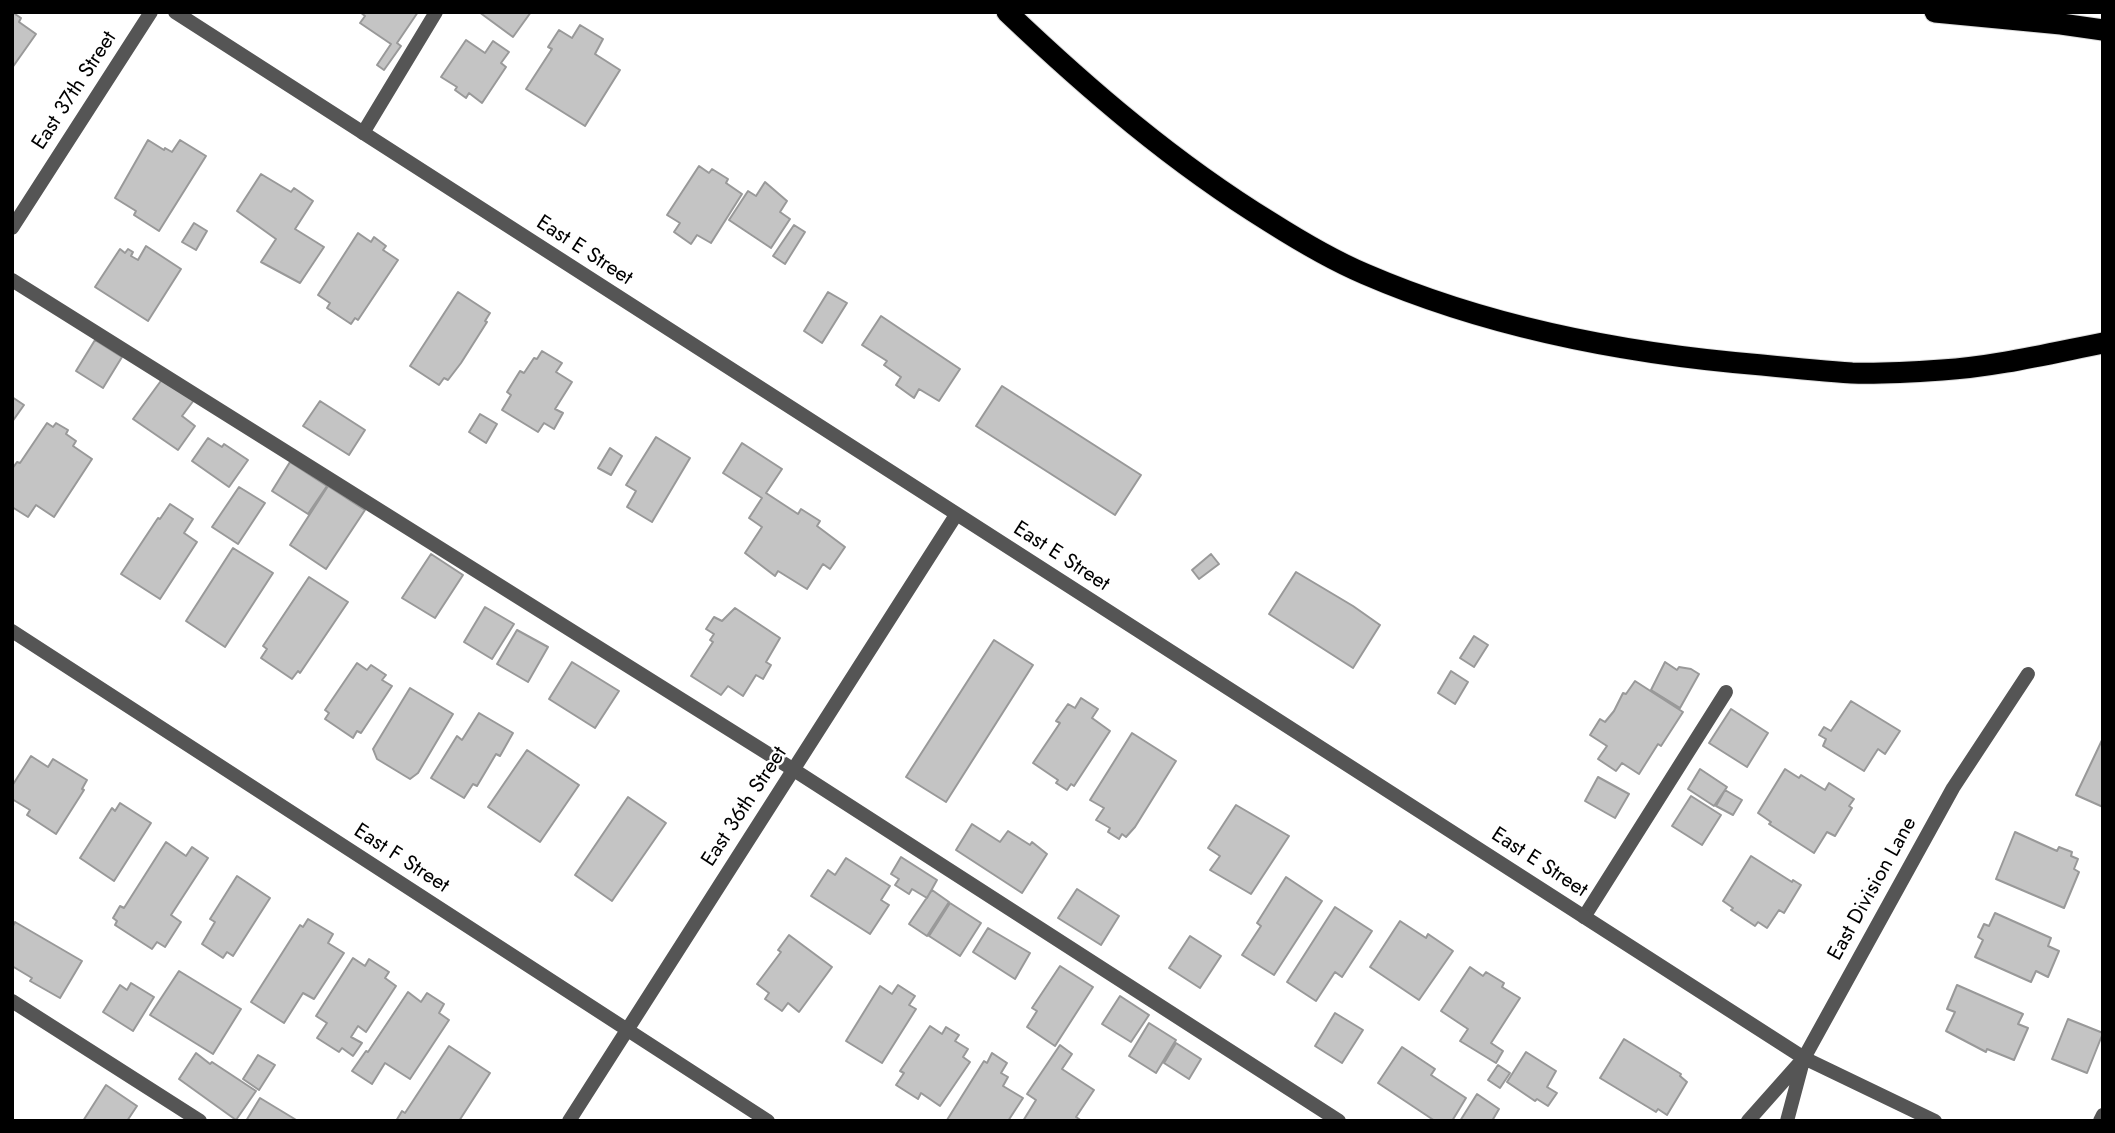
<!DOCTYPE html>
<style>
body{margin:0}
#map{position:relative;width:2115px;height:1133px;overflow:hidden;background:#fff;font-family:Jost,sans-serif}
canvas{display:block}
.frame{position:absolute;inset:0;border:14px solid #000;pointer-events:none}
</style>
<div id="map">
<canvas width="2115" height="1133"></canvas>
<div class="frame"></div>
</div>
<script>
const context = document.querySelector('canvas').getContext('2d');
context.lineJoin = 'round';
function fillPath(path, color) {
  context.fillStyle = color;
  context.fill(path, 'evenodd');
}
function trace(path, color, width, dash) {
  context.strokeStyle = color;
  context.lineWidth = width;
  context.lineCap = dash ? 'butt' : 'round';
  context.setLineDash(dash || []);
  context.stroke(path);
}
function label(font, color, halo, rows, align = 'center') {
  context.font = font + ' Jost,sans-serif';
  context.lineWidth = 5;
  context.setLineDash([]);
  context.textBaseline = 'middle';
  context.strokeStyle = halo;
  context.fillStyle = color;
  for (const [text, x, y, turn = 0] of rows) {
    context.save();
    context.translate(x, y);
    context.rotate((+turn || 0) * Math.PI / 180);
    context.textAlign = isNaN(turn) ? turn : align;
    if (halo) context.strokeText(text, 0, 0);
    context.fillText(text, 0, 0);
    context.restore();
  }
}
const building = new Path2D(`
 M12,12l9,6 -2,4 17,12 -24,34z
 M360,12h58l-21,31 4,3 -17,24 -7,-5 14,-21 -31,-21 5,-7z
 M479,12h52l-18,25z
 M580,25l23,14 -8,15 25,16 -35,56 -59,-37 26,-40 -4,-2 11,-17 13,8z
 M466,40l19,13 8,-12 16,11 -8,11 5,4 -24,36 -13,-10 -3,5 -11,-8 2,-3 -16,-10z
 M148,140l16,10 1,-2 7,4 8,-12 26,16 -47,75 -25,-16 2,-4 -21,-13z
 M699,166l10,7 3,-4 16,10 -2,4 16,11 -31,49 -14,-8 -6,9 -17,-12 6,-9 -13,-8z
 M261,174l30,18 3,-4 19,13 -18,28 29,18 -24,36 -39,-21 15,-23 -39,-28z
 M765,182l22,19 -7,11 10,7 -19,29 -42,-28 19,-29 8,5z
 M194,223l13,8 -11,19 -14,-8z
 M794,225l11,7 -20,32 -12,-8z
 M358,233l13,9 3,-5 12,9 -3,4 15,10 -40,60 -3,-2 -4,6 -24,-16 3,-5 -12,-8z
 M146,246l35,23 -33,52 -53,-34 25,-38 5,4 3,-4 5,3 -2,4 7,4z
 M458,292l32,21 -5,8 2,1 -26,41 -13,17 -4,-2 -5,7 -29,-19z
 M828,292l19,11 -25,40 -18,-12z
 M881,316l79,53 -21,32 -20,-12 -5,9 -18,-13 5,-8 -17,-12 3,-4 -25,-16z
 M95,340l27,17 -19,31 -27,-17z
 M542,351l20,12 -6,9 16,10 -17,27 8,4 -9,16 -10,-6 -6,9 -36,-22 9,-15 -4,-3 13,-21 4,2 10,-15 3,1z
 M163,378l31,22 -12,16 13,10 -17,24 -45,-31z
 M1002,386l139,89 -26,40 -139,-89z
 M12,397l12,8 -12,17z
 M320,401l45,29 -16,25 -46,-29z
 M480,414l17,10 -11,19 -17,-11z
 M47,423l6,4 3,-4 12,7 -2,4 10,7 -3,5 19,13 -38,58 -18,-12 -8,12 -16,-10v-38l5,-7 3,1z
 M656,437l34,21 -38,64 -25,-15 9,-16 -10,-6z
 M208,438l14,9 2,-3 24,16 -19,27 -37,-26z
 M742,443l40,26 -16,24 32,21 3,-5 19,12 -3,5 28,21 -15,22 -7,-5 -16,25 -29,-18 -3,5 -30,-23 17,-26 -13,-9 13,-20 -39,-25z
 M610,448l12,8 -11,19 -13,-7z
 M290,462l37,24 -19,28 -36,-23z
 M328,486l37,24 -39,59 -36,-24z
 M239,487l26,16 -27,41 -26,-17z
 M170,504l23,15 -9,14 13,9 -37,57 -39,-25 37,-56 2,1z
 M233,548l40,25 -48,74 -39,-26z
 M431,554l32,21 -28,43 -33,-20z
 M1211,554l8,10 -20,15 -7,-9z
 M1296,572l57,34 27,19 -27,43 -84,-54z
 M309,577l39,25 -48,71 -2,-2 -6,8 -31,-21 6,-9 -4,-3z
 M485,607l29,17 -22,35 -28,-17z
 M735,608l45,30 -14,24 5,3 -8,14 -7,-4 -13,21 -15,-10 -7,9 -30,-19 22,-34 -3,-2 4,-6 -8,-5 8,-12 8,4z
 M517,630l31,17 -20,35 -31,-18z
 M1474,636l14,9 -14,22 -14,-9z
 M994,640l39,25 -87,137 -40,-25z
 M572,662l47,29 -24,37 -46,-29z
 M1665,662l12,8 2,-3 12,2 8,5 -19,34 -29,-18z
 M357,663l10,7 4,-5 15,10 -4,5 10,6 -31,47 -4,-2 -4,7 -28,-19 4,-6 -4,-3z
 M1451,671l17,11 -13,22 -17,-11z
 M1635,681l48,31 -22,34 -3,-2 -19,30 -17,-11 -6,8 -18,-12 9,-13 -17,-11 10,-16 5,3 9,-11 9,-18 3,1z
 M410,688l43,26 -35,59 -8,6 -33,-20 -4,-10z
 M1081,698l17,11 -6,9 18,13 -36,55 -3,-2 -4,6 -11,-7 2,-3 -25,-17 27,-40 -4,-2 12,-17 7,4z
 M1851,701l49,30 -15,23 -7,-5 -14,22 -41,-25 3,-7 -7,-4 5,-8 7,4z
 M1731,709l37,24 -21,34 -38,-24z
 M479,713l34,20 -13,23 -4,-2 -19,32 -4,-2 -9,14 -33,-20 26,-42 5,4z
 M1132,733l44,28 -41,66 -9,10 -4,-3 -3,5 -11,-7 2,-4 -14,-8 8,-12 -14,-8z
 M2103,738v69l-27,-12z
 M527,750l52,35 -39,57 -52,-35z
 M31,756l17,11 5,-8 34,21 -5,9 2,1 -28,44 -29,-19 3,-5 -18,-11v-13z
 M1700,769l27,18 -13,19 -26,-17z
 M1785,769l14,9 2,-3 24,15 4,-7 25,16 -5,7 3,2 -17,28 -8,-4 -13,21 -45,-29 2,-2 -13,-9z
 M1598,777l31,17 -14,24 -30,-17z
 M1725,790l17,10 -9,15 -17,-9z
 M1691,796l30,19 -19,30 -30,-19z
 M628,797l38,26 -54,78 -37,-26z
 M120,803l31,20 -37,58 -34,-23 32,-50 3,3z
 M1236,805l53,31 -38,58 -41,-24 10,-14 -12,-8z
 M972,824l28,18 8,-11 22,14 2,-3 15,12 -25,39 -66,-43z
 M2015,832l42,19 2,-4 13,5 -1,4 7,3 -4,10 5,3 -15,36 -68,-29z
 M166,842l20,14 6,-9 16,11 -37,57 10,7 -16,25 -8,-5 -5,7 -37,-24 2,-4 -4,-3 7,-12 4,2z
 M1751,856l41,26 1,-2 8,5 -17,28 -5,-3 -12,18 -9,-6 -3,4 -24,-16 2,-2 -10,-7z
 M901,857l36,23 -10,18 -15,-9 -3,5 -14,-9 4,-6 -8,-5z
 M846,858l44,28 -9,14 8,5 -19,29 -59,-38 17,-26 7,5z
 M237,876l33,22 -37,58 -6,-4 -4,6 -21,-14 13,-22 -5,-3z
 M1286,877l36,24 -48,74 -32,-20 19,-29 -4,-3z
 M1077,889l42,27 -18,29 -43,-27z
 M932,890l17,12 -22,34 -18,-12z
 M950,903l31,20 -21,33 -31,-20z
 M1335,907l37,24 -30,46 -7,-5 -19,29 -29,-19z
 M1995,913l56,25 -3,8 11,5 -11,26 -12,-6 -5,11 -56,-25 8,-17 -5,-3 6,-13 5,2z
 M308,919l25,15 -5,9 16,10 -30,46 -11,-6 -19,30 -33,-21 49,-77 3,2z
 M1400,921l26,17 2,-4 25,17 -34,49 -49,-33z
 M15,922l67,39 -22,37 -30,-17 2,-3 -20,-12v-38z
 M988,928l42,25 -15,26 -42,-27z
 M789,935l43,32 -33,45 -11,-9 -6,8 -17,-12 4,-6 -12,-9 24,-32 -3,-2z
 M1190,936l31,20 -21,32 -31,-20z
 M353,958l12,8 4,-7 20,13 -4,6 11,8 -30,46 -8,-6 -7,11 11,6 -9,13 -11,-8 -3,4 -22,-14 10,-15 -11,-7z
 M1060,966l33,21 -38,59 -28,-19 10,-16 -5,-3z
 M1470,967l13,9 3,-4 18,11 -2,4 18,11 -29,45 12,8 -7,12 -36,-22 8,-12 -27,-18z
 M179,971l62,38 -28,45 -63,-39z
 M131,983l23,14 -21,34 -30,-19 17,-27 7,5z
 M898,985l17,11 -6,9 7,4 -34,54 -36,-22 34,-55 12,8z
 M1957,985l66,29 -5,10 10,4 -14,32 -27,-11 -1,3 -40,-21 9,-19 -8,-3z
 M408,992l13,10 6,-9 17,11 -5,9 10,7 -39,59 -25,-16 -13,21 -20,-13 14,-20 2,1z
 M1120,996l29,19 -18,27 -29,-18z
 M1335,1013l28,17 -21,33 -27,-17z
 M2068,1019l35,14 -16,40 -35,-14z
 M1149,1023l27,17 -20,33 -27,-17z
 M930,1026l12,8 4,-7 13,8 -4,6 13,8 -5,8 7,5 -30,44 -19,-13 -3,6 -22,-14 8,-12 -4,-2z
 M1624,1039l57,35 -1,2 7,6 -20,33 -9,-6 -2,3 -56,-34z
 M1176,1043l25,16 -12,20 -25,-16z
 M1060,1045l12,9 -10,15 32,21 -18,27 6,4h-59l13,-21 -9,-6z
 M449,1046l41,27 -31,48h-63l6,-10 3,2z
 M1402,1047l33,22 -4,6 35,23 -14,23h-17l-57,-38z
 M1526,1052l30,19 -9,16 10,6 -9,13 -11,-7 -2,2 -28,-19z
 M196,1053l14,11 2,-2 44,29 -20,29 -57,-41z
 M992,1053l15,10 -6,10 7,4 -5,9 20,12 -15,23 -61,-1 37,-59 3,2z
 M258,1055l17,10 -16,25 -16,-11z
 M1498,1065l12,8 -10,15 -12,-8z
 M106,1085l31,21 -10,15h-44z
 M1477,1094l22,15 -7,12h-32z
 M260,1098l38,23h-52z`);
fillPath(building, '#c4c4c4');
trace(building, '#999', 2);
const highway = new Path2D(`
 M1007,12c82,78 167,151 263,210 30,19 62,38 95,52 125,54 262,80 397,91 30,3 60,6 90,8 30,1 61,-1 90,-3 52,-3 110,-17 161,-27
 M1935,12l126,12 42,6`);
trace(highway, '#dbdbdb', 23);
trace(new Path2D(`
 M363,133l73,-121
 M12,280l782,490 545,351
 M1584,917l142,-225
 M12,1001l188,120
 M2100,1121l3,-6`), '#555', 14);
trace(new Path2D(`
 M175,12l1629,1046 131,63
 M12,228l139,-216
 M12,631l756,490
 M569,1121l387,-606
 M1748,1121l56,-63 149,-270 75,-114
 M1787,1121l16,-60`), '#555', 14);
trace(highway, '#000', 21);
label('21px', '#000', '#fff', [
 ["East 37th Street",75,91,-57],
 ["East E Street",584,251,33],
 ["East E Street",1061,557,33],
 ["East 36th Street",745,807,-57],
 ["East F Street",401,859,33],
 ["East E Street",1539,863,33],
 ["East Division Lane",1873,889,-61]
]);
</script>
